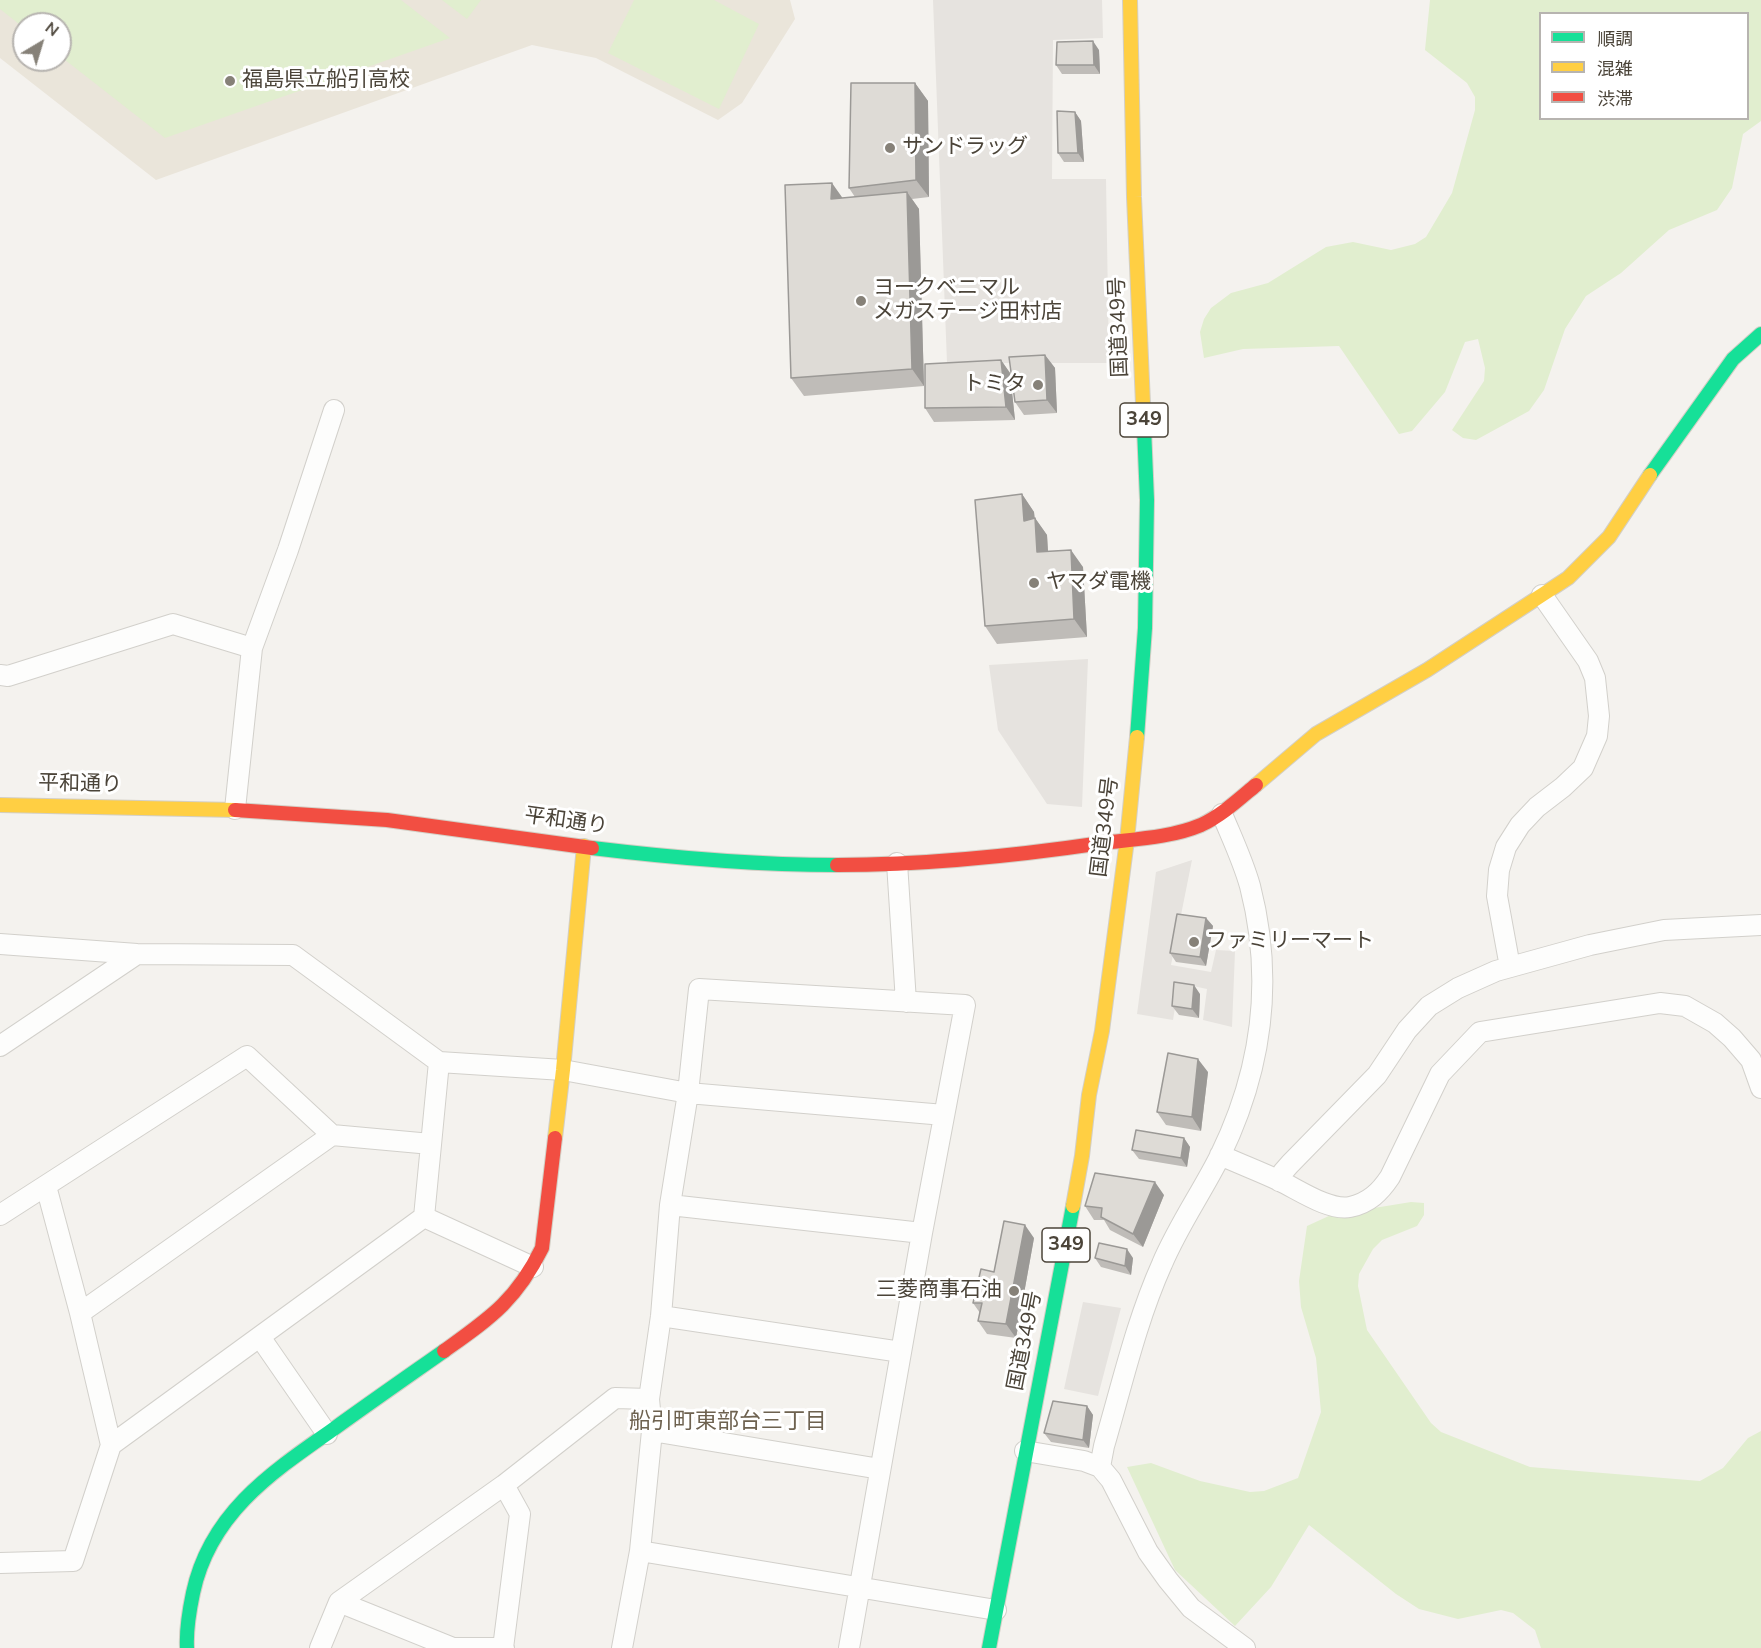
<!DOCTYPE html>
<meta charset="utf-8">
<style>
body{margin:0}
#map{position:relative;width:1761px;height:1648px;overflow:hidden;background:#f4f2ee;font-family:"Nunito Sans","Noto Sans JP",sans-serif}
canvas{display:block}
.legend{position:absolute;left:1539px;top:12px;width:210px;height:108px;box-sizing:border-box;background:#fff;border:2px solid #b7b4b0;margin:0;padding:8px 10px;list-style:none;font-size:18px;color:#4b4439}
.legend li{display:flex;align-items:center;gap:12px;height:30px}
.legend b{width:30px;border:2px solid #b7b4b0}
.north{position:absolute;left:12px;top:12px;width:60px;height:60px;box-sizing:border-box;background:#fff;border:2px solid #b7b4b0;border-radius:50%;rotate:38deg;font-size:16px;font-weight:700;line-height:24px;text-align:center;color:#4b4439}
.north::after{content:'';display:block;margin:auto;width:21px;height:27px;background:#868178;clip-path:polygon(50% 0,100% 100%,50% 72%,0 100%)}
</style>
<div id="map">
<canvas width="1761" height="1648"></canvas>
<ul class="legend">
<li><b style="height:8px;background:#16e098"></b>順調</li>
<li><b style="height:8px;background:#ffcf43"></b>混雑</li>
<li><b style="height:8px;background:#f24e42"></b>渋滞</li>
</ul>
<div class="north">N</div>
</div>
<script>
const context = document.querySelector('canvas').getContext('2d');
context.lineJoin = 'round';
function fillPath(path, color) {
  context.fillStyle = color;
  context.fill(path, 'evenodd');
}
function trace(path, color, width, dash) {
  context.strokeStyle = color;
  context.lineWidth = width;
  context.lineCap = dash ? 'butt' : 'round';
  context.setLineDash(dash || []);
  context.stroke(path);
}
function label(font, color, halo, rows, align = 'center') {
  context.font = font + ' "Nunito Sans","Noto Sans JP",sans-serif';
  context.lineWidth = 6;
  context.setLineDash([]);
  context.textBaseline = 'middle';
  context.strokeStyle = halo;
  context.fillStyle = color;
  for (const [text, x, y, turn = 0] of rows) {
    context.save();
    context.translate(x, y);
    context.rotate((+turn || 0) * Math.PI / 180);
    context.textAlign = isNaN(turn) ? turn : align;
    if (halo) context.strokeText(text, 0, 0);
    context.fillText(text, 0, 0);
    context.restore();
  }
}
fillPath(new Path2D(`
 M0,0h790l5,19 -53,84 -24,17 -122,-62 -64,-13 -376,135 -156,-122zM24,24h36v36h-36z`), '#eae5da');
fillPath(new Path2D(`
 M0,0h401l49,38 -285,100 -105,-82v-32h-36v4l-24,-19z
 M442,0h39l-14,19z
 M634,0h80l45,24 -40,85 -111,-56z
 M1430,0h331v121l-18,13 -11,54 -15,22 -48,20 -48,43 -35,23 -21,33 -21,61 -15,21 -53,29 -13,-2 -11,-8 32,-49 1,-13 -7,-29 -13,3 -20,50 -33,39 -13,3 -60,-88 -96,3 -39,9 -4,-26 4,-13 7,-11 20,-15 37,-10 58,-36 27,-5 38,8 24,-6 11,-7 26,-44 23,-83v-13l-8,-14 -42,-33zM1540,14h208v104h-208z
 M1411,1202l13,1v12l-7,11 -35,14 -9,9 -14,25 -1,12 9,44 64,93 10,9 89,35 170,14 23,-13 25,-30 13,-7v217h-220l-6,-18 -22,-17 -12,-3 -43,9 -39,-10 -23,-15 -87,-69 -38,62 -36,39 -60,-56 -48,-103 24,-4 49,18 50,11 14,-1 34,-13 23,-66 -5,-54 -15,-51 -2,-26 8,-55 24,-11z`), '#e1eecf');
fillPath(new Path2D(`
 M933,0h169l1,38 -50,2 -1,139h54l3,184h-162z
 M1088,659l-6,148 -35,-3 -49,-74 -9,-65z
 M1192,860l-21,105 40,7 5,-22 19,1 -3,76 -29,-7 4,-31 -28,-6 -6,37 -36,-6 19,-142z
 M1083,1302l38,6 -23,88 -34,-7z`), '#e6e3df');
const street = new Path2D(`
 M0,675l8,1 165,-52 79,24
 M235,809l17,-161 36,-98 46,-140
 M897,863l9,139
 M0,944l137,10 156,1 146,107 124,8 125,23 256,22
 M1510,967l-13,-71 2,-26 7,-23 14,-22 17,-18 26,-20 20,-19 14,-32 2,-20 -4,-38 -7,-17 -46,-66
 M0,1046l137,-92
 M1220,1155c20,9 41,17 60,26 19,9 49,30 70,26 19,-4 30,-15 40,-30l50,-103 40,-42 180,-29 25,3 30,17 17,15 19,22 10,28
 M1279,1181l4,-9 7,-8 87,-89 30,-45 22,-24 29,-18 38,-17 94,-26 74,-15 97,-5
 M670,1205l252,28
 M0,1215l247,-159 85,79 99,9
 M424,1217l109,50
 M80,1313l252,-178
 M661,1316l240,36
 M260,1337l67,97
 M652,1431l228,38
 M111,1445l313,-228 15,-155
 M1025,1451l59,10 16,6 11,13 37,72 20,28 23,28 54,40
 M1100,1467l4,-21c18,-61 32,-124 58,-182 16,-38 40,-72 58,-108 42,-86 54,-177 30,-270 -7,-25 -18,-48 -28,-72
 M640,1551l356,59
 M0,1563l73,-2 38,-116 -31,-132 -34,-127
 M339,1602l114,46h51
 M320,1648l19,-46 165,-117 111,-87 34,1
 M503,1648l17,-134 -16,-29
 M622,1648l18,-97 12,-120 -3,-32 12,-83 9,-111 18,-112 11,-104 266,16 -43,228 -73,415`);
const fast = new Path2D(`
 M1650,475l83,-116 28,-25
 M1137,737l8,-109 2,-128 -4,-96
 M592,848c82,10 162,17 245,17
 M187,1648c-1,-18 2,-36 6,-55 17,-80 79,-121 142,-165 36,-26 72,-51 109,-77
 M989,1648l84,-442`);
const slow = new Path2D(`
 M1130,0l4,197 9,207
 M1256,785l60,-51 111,-64 141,-92 41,-41 41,-62
 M0,805l235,5
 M555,1138l8,-68 21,-224
 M1073,1206l9,-50 7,-61 13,-64 25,-191 10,-103`);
const jam = new Path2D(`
 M235,810l152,10 205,28
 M837,865c88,0 177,-9 265,-22 32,-4 68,-5 99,-18 21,-10 37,-25 55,-40
 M444,1351c46,-33 72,-50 98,-103l13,-110`);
trace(street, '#d2d0cb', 22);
trace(fast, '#d3cfc5', 16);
trace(slow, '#d3cfc5', 16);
trace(jam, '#d3cfc5', 16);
trace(street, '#fdfdfc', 20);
trace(fast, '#16e098', 14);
trace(slow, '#ffcf43', 14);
trace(jam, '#f24e42', 14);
fillPath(new Path2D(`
 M1099,50l1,24h-38l-6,-9z
 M915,83l13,18 1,96 -17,2 7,10 5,177 -120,10 -13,-18 51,-180 13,-1 -6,-9z
 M1075,112l6,9 3,41h-20l-6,-9z
 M1045,355l10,13 2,45 -33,2 -9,-13z
 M1001,360l9,13 5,47 -81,2 -9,-14z
 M1022,494l12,18 1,6 12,17 1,16 35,16 4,70 -90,7 -12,-18z
 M1206,918l7,8 -7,40 -30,-4 -6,-9z
 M1200,994l-1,24 -20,-3 -7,-9z
 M1208,1072l-7,59 -35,-6 -9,-13z
 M1184,1138l6,9 -3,20 -48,-8 -7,-9z
 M1164,1195l-21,52 -33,-17 -6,-10h-10l-9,-14z
 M1034,1238l-18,100 -29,-4 -9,-13 2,-8 -7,-10 21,-31z
 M1095,1258h38l-2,17 -30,-8z
 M1087,1406l6,9 -4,33 -38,-6 -7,-9z`), '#bfbcb8');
fillPath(new Path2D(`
 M1093,41l6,9 1,24 -6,-9z
 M915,83l13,18 1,96 -13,-17z
 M1075,112l6,9 3,41 -6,-9z
 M832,183l12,17 -13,-1z
 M907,192l12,17 5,177 -12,-17z
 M1045,355l10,13 2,45 -10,-13z
 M1001,360l9,13 5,47 -9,-13z
 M1022,494l12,18 1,16v-10l12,17 2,34 -12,-17 -13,-31z
 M1071,550l12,17 4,70 -13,-18z
 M1206,918l7,8 -7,40 -6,-9z
 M1194,985l6,9 -1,24 -7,-9z
 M1198,1059l10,13 -7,59 -9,-14z
 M1184,1138l6,9 -3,20 -6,-9z
 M1155,1182l9,13 -21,52 -10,-13z
 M1025,1225l9,13 -18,100 -10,-14z
 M1127,1249l6,9 -2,17 -6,-9z
 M1087,1406l6,9 -4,33 -6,-8z`), '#9b9996');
const building = new Path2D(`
 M1093,41l1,24h-38l1,-23z
 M851,83h64l1,97 -67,8z
 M1057,111l18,1 3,41h-20z
 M832,183l-1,16 76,-7 5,177 -121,9 -6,-193z
 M1045,355l2,45 -32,2 -6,-45z
 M1001,360l5,47 -81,1v-44z
 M1022,494l2,27 11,-3 2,34 34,-2 3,69 -89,7 -10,-126z
 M1177,914l29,4 -6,39 -30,-4z
 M1174,982l20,3 -2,24 -20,-3z
 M1168,1053l30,6 -6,58 -35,-5z
 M1136,1130l48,8 -3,20 -49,-8z
 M1095,1173l60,9 -22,52 -32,-17 1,-9 -17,-2z
 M1004,1221l21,4 -19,99 -28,-3 4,-18h-9l8,-34 13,3z
 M1099,1243l28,6 -2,17 -30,-8z
 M1053,1401l34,5 -4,34 -39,-7z`);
fillPath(building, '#dedbd6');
trace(building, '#9b9996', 1.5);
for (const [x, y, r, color] of [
 [230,81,6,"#868178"],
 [890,148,6,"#868178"],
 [861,301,6,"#868178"],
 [1038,385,6,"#868178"],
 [1034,583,6,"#868178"],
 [1194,942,6,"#868178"],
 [1014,1291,6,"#868178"]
]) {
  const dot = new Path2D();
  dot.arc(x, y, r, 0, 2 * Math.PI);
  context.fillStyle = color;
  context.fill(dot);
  trace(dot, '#fff', 2);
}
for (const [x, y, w] of [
 [1144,420,48],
 [1066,1245,48]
]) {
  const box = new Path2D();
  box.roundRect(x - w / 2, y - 17, w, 34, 4.5);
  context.fillStyle = '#fff';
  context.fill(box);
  trace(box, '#4b4439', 1.5);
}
label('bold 20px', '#4b4439', null, [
 ["349",1144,420],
 ["349",1066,1245]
]);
label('21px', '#4b4439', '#fff', [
 ["福島県立船引高校",242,81],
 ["サンドラッグ",902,148],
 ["ヨークベニマル",873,289],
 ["メガステージ田村店",873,313],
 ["トミタ",1026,385,"right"],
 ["ヤマダ電機",1046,583],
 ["ファミリーマート",1206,942],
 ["三菱商事石油",1002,1291,"right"]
], 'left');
label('21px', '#4b4439', '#fff', [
 ["国道349号",1120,327,-92],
 ["平和通り",80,785,1],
 ["平和通り",566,822,8],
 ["国道349号",1106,827,-83],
 ["国道349号",1026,1341,-79]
]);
label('22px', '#6e6250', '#fff', [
 ["船引町東部台三丁目",728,1423]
]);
</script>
